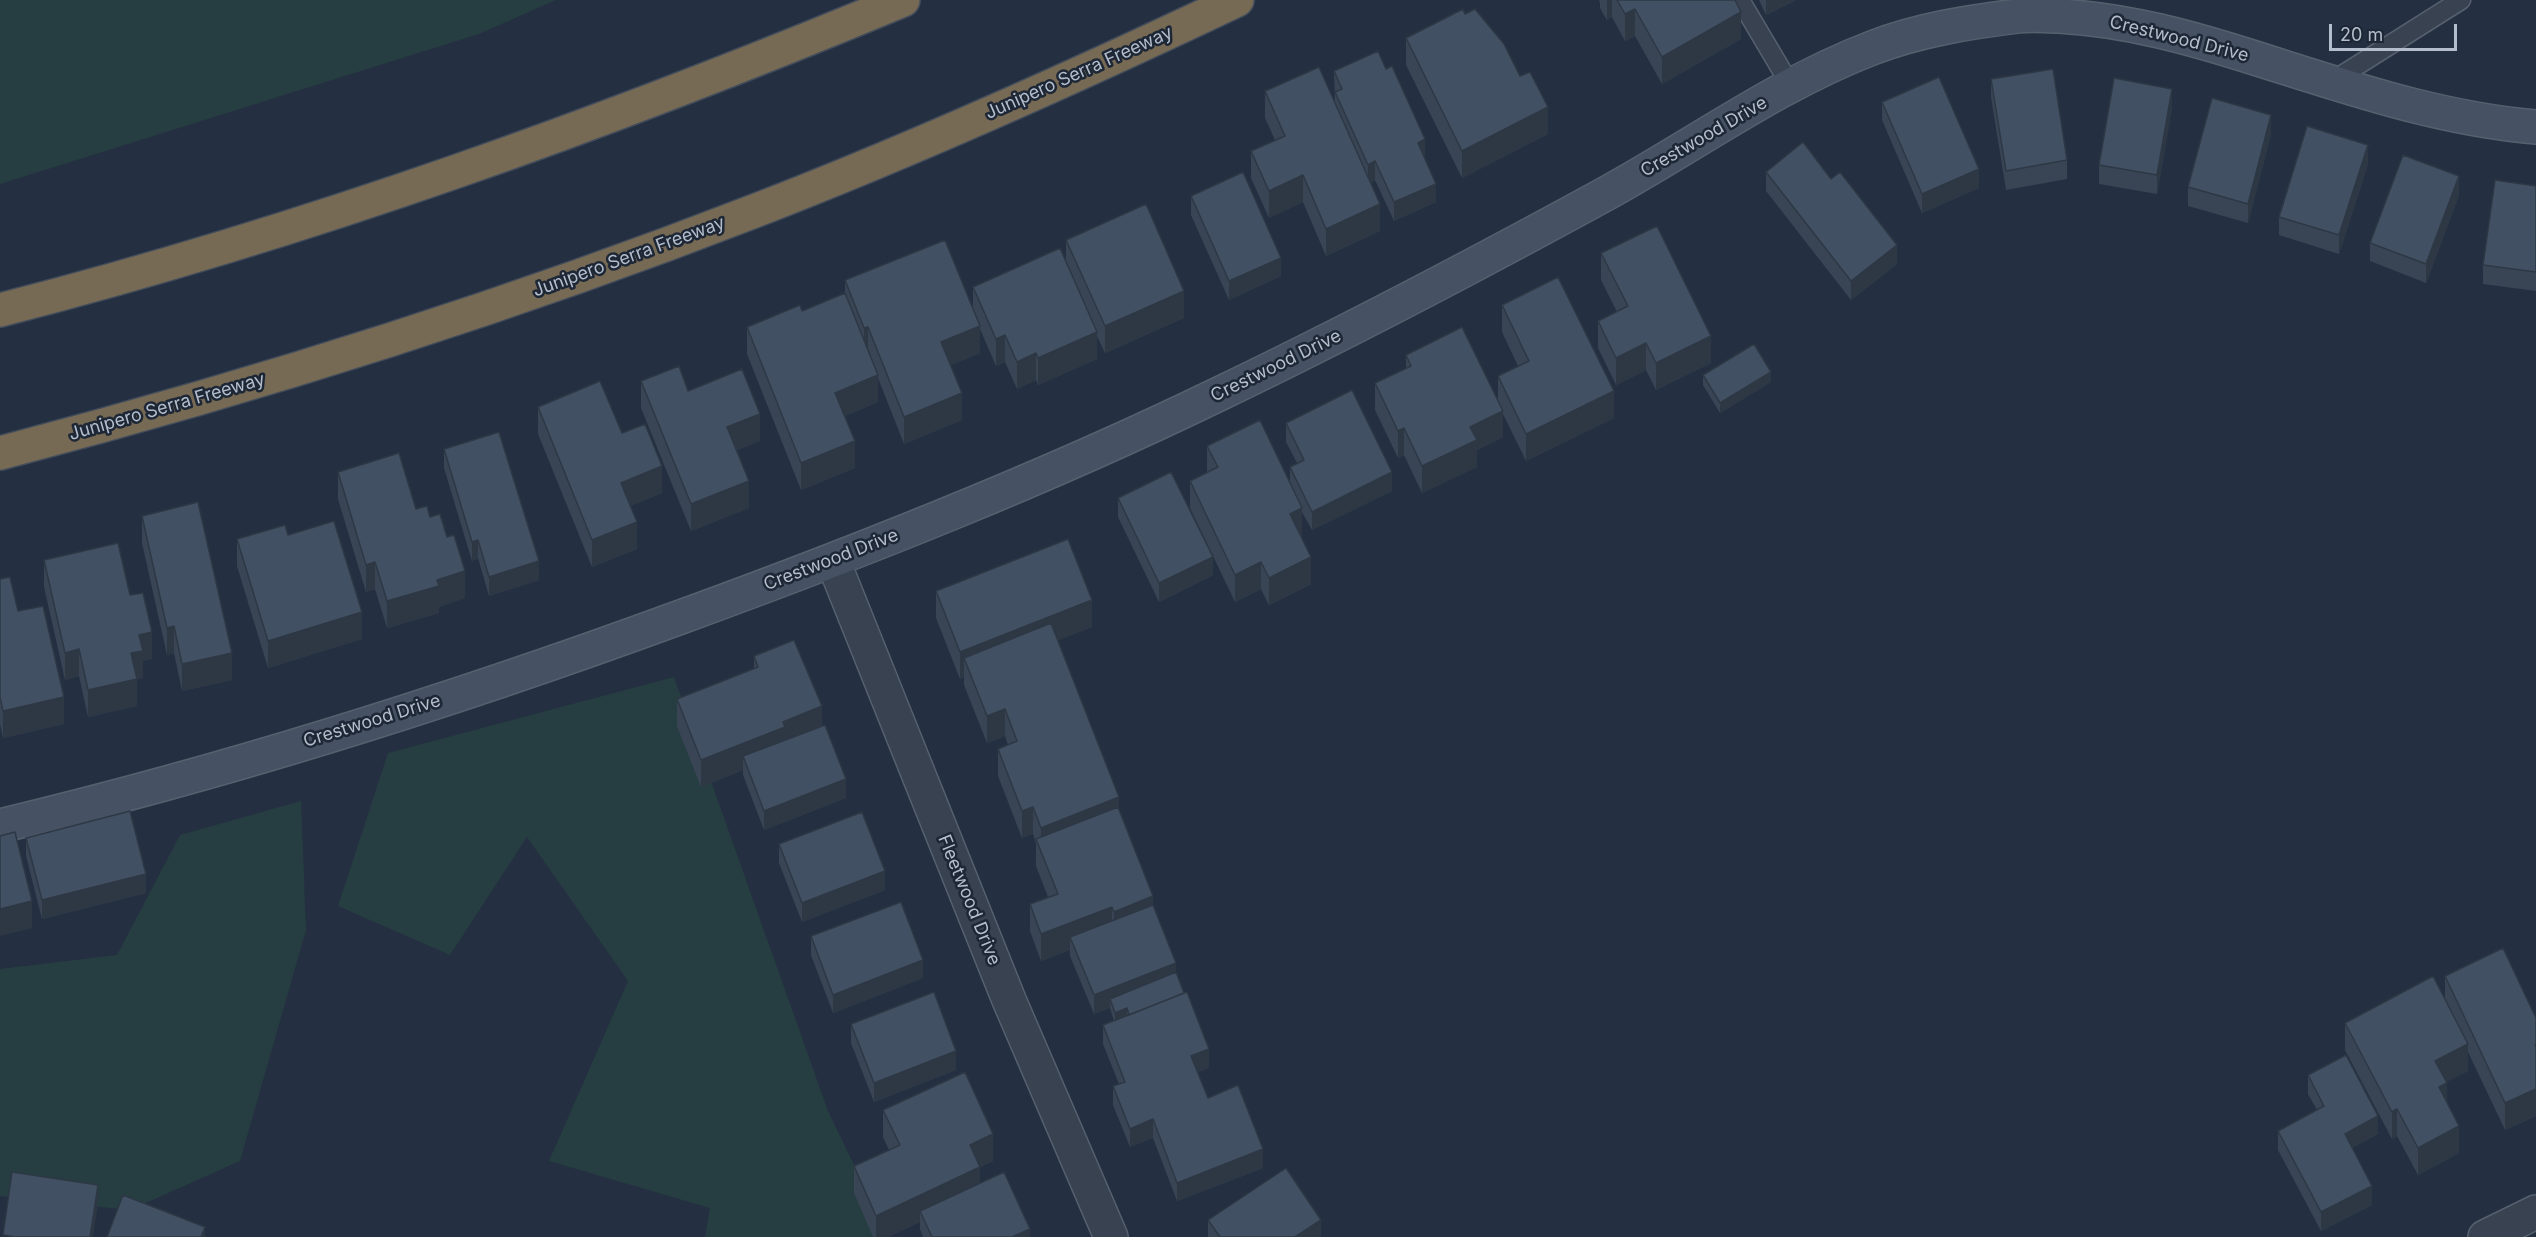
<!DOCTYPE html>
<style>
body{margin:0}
#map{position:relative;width:2536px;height:1237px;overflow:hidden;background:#243041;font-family:Inter,sans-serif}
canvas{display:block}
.scale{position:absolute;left:2329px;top:24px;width:128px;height:27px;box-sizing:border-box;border:3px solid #b4bdcb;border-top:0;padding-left:8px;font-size:18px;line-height:21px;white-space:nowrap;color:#b4bdcb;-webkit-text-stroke:4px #1d2735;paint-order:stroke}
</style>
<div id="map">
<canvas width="2536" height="1237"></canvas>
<div class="scale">20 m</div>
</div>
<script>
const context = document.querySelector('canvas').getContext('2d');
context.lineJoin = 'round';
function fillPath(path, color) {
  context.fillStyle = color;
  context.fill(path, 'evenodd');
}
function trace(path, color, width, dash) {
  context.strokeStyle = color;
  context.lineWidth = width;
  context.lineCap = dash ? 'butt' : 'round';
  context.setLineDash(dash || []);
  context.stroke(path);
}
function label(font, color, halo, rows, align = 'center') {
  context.font = font + ' Inter,sans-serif';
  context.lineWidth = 5;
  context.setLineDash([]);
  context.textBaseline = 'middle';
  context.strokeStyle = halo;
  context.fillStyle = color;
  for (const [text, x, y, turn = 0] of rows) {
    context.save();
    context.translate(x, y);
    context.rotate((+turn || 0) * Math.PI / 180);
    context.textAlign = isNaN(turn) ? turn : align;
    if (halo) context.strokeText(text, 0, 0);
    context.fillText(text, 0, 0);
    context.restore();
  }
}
fillPath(new Path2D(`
 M0,0h556l-77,34 -479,150z
 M674,677l154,434 61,126h-184l5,-29 -161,-47 79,-180 -101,-144 -77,118 -112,-49 50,-153z
 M301,801l5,129 -66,231 -110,49 -130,-14v-227l117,-14 63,-120z`), '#263e41');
const lane = new Path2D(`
 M1740,0l51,86
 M2331,82l130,-82`);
const street = new Path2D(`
 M833,561l176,439 102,237
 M2485,1237l51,-25`);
const secondary = new Path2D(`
 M0,826c230,-55 457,-127 678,-208 184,-67 366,-139 543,-225 131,-63 260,-131 388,-201 87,-48 169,-108 263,-144 46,-18 97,-26 146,-32 14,-2 27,0 41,0 70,4 133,22 199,43 92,29 182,60 278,68`);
const highway = new Path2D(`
 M0,310c309,-79 609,-188 903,-310
 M0,453c257,-67 510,-147 757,-243 163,-63 322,-135 480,-210`);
trace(lane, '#56606e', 21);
trace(street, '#56606e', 36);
trace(secondary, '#56606e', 36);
trace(highway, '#434d5b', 36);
trace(lane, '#384250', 18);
trace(street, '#384250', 33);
trace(secondary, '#465163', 33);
trace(highway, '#776a55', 33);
fillPath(new Path2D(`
 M1599,0h136l6,39 -79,45 -27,-48 -10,5 -13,-24 -5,3 -7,-12v-5z
 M1759,0h37l-30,15z
 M1465,14l83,120 -86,44 -56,-113v-27z
 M1334,71l91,87 11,44 -42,19 -19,-41 -4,2 9,49 -54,25 -23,-54 -34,16 -18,-40v-27l24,-11 -10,-22v-27l70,13z
 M1991,79l76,81v19l-61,11 -15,-93z
 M1882,102l97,86 -57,25 -40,-93z
 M2172,108l-15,86 -58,-10v-19z
 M2271,134l-23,89 -60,-17v-19z
 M2368,164l-29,90 -60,-19v-18z
 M1766,172l131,92 -46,36 -85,-109z
 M2536,186v105l-53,-7v-19z
 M2459,195l-33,88 -56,-22v-18z
 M1191,196l90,80 -52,24 -38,-85z
 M1066,240l118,78 -79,35 -8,-17v23l-59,26 -2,-5 -19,9 -12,-27 -9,4 -16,-37v24l-29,12 11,55 -58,24 -26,-66v24l-33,14 10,52 -54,22 -54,-136v-27l55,-16 43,-17v-14l128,29v-22l93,-24z
 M1601,253l110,110 -55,27 -10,-20 -30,15 -18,-37v-27l19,-9 -16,-32z
 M1502,305l112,113 -88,43 -23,-47v23l-26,13v17l-55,26 -18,-38 -6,3 -23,-48v-27l31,-15v-13l92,45v-24l20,-10 -16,-34z
 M1703,375l68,7 -51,31 -17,-28z
 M641,381l47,10 72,50 -23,9 12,58 -58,23 -50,-123z
 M538,407l124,86 -32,13 7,43 -45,18 -54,-133z
 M1286,423l106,68 -80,39 -10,-18v23l-1,1 10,48 -42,21 -8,-16 -26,13 -45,-94v-27l17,-9v-26l83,36v-15l7,-4 -11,-21z
 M444,449l95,131 -50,16 -11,-38 -6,3 -28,-93z
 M338,472l92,45 35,81 -26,9v6l-52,15 -12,-39 -9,3 -28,-93z
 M1118,498l95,77 -54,27 -41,-85z
 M142,516l90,164 -50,11 -8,-38 -7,2 -25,-112z
 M288,535l74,104 -94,29 -31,-102v-27z
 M44,560l86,35 22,64 -9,2v17l-6,1v27l-49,11 -9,-41 -14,4 -21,-93z
 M0,579l18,32 46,113 -61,14 -3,-14z
 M936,591l156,36 -34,13 95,265 56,163 -12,4 11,26 55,70 -86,33 -24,-63 -23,9 -17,-42v-19l6,-2 -16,-40v-19l11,-4 -4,-13 -16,6 -24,-58v-6l-29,11 -11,-30v-27l18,-7 -12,-31v-23l-3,-9 -11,4 -24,-62v-27l10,-4 -3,-9 -18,7 -23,-58v-8l-4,2 -24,-61z
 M754,656l68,70 24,72 -82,32 -21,-55v-5l-42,17 -24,-61v-27l77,-30z
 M26,838l120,55 -104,26 -16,-63z
 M779,844l106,46 -83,32 -23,-59z
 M811,936l112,42 -90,35 -22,-58z
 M2445,976l91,42v98l-31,14 -37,-78v19l-22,11 1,20 12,51 -41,22 -21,-39 -5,3 -47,-89v-27l100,-23z
 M851,1024l105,46 -82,32 -23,-59z
 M2308,1075l70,59 -26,14 20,57 -51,26 -43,-81v-19l39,-21 -9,-16z
 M883,1110l110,51 -13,6v16l50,54h-107l-3,-8v-7l-32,15h-15l-19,-44v-27l35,-16 -6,-13z
 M1208,1220l113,17h-113z`), '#394555');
fillPath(new Path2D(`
 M1607,0h5v17l-5,3z
 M1766,0h30l-30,15z
 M1635,9v27l-10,5v-27z
 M1741,12v27l-79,45v-27z
 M2172,89v19l-15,86v-19z
 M1548,107v27l-86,44v-27z
 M2271,115v19l-23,89v-19z
 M1425,139v19l-7,4v-19z
 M2368,145v19l-29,90v-19z
 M1375,161v19l-7,4v-19z
 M1979,169v19l-57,25v-19z
 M1303,175v27l-34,16v-27z
 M2459,176v19l-33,88v-19z
 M1436,184v18l-42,19v-19z
 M1380,204v27l-54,25v-27z
 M1897,245v19l-46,36v-19z
 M1281,258v18l-52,24v-19z
 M1184,291v27l-79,35v-27z
 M980,326v27l-39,16v-27z
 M868,327v27l-4,1v-27z
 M1097,332v27l-59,26v-27z
 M1005,335v27l-9,4v-27z
 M1711,336v27l-55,27v-27z
 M1646,343v27l-30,15v-27z
 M1036,353v27l-19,9v-27z
 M1771,372v10l-51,31v-10z
 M878,375v27l-43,18v-27z
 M1614,391v27l-88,43v-27z
 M962,393v27l-58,24v-27z
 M1503,411v26l-26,13v17l-55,26v-27l48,-39z
 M760,414v27l-33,13v-27z
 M1404,428v27l-6,3v-27z
 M855,441v27l-54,22v-27z
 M662,466v27l-41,17v-27z
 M1392,472v19l-80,39v-18z
 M749,481v27l-58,23v-27z
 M1302,508v27l-12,6v-27z
 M637,522v27l-45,18v-27z
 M478,540v18l-6,3v-19z
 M1213,557v18l-54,27v-19z
 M1311,557v27l-42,21v-27z
 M539,561v19l-50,16v-19z
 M375,562v27l-9,3v-27z
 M1261,562v27l-26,13v-27z
 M465,571v27l-26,9v6l-52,15v-27l50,-21z
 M1092,600v27l-121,48 -7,-17v19l-4,2v-27z
 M362,612v27l-94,29v-27z
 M174,626v27l-7,2v-27z
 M152,632v27l-9,2v17l-12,2v-27l8,-18z
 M79,649v27l-14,4v-27z
 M232,653v27l-50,11v-27z
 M137,679v27l-49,11v-27z
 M64,697v27l-61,14v-27z
 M822,706v27l-79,23v14l-42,17v-27l82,-38z
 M1005,709v27l-18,7v-27z
 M846,779v19l-82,32v-19z
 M1119,797v27l-78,28v-24z
 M1033,807v27l-11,4v-27z
 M885,871v19l-83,32v-19z
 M146,874v19l-104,26v-19z
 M1153,896v27l-39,16v-27z
 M32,901v27l-32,8v-27z
 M1112,907v27l-42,3v13l-29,11v-27z
 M923,960v18l-90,35v-18z
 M1176,963v19l-66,17v9l-16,6v-19z
 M1127,1008v10l-12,4v-9z
 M2468,1044v27l-33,17v-27z
 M1209,1049v19l-18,6v-18z
 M956,1051v19l-82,32v-19z
 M2447,1083v27l-8,-23z
 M2536,1089v27l-31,14v-27z
 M2397,1109v27l-5,3v-27z
 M2378,1116v18l-33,18v-18z
 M1153,1119v19l-23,9v-18z
 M2459,1126v27l-41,22v-27z
 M993,1134v27l-18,9 5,-3v27l-60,17v11l-32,15h-12v-21l94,-71z
 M1263,1149v19l-86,33v-18z
 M98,1185v18l-5,34h-3z
 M2372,1186v19l-51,26v-19z
 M1321,1220v17h-26z
 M205,1227v10h-4z
 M1030,1229v8h-18z`), '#2e3845');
const building = new Path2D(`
 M1617,0h118l6,12 -79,45 -27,-48 -10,5z
 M1463,9l2,5 10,-5 29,35 16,32 10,-4 18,35 -86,44 -56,-113z
 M1378,51l8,18 6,-3 33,73 -7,4 18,41 -42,18 -19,-41 -7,4 -33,-73 7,-3 -8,-18z
 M1319,67l61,137 -54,25 -23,-54 -34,16 -18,-40 34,-15 -20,-45z
 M2053,69l14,91 -61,11 -15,-92z
 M1939,77l40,92 -57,25 -40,-92z
 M2114,78l58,11 -15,86 -58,-10z
 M2212,98l59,17 -23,89 -60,-17z
 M2307,126l61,19 -29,90 -60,-18z
 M1803,142l28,37 9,-7 57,73 -46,36 -85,-109z
 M2403,155l56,21 -33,88 -56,-21z
 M1243,172l38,86 -52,23 -38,-85z
 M2495,180l41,6v86l-53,-7z
 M1146,204l38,87 -79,35 -39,-86z
 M1657,226l54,110 -55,27 -10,-20 -30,15 -18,-37 30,-15 -27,-53z
 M945,240l35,86 -39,16 21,51 -58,24 -36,-90 -4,1 -19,-48z
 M1060,248l37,84 -59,26 -2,-5 -19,9 -12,-27 -9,4 -23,-52z
 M1558,277l56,114 -88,43 -28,-58 31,-15 -27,-56z
 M845,293l33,82 -43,18 20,48 -54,22 -54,-136 53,-22 2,6z
 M1462,327l41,84 -33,16 7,13 -55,26 -18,-38 -6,3 -23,-48 36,-17 -5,-11z
 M1754,344l17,28 -51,31 -17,-28z
 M679,366l9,25 54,-22 18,45 -33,13 22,54 -58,23 -50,-123z
 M600,381l22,52 23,-9 17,42 -41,17 16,39 -45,18 -54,-133z
 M1352,390l40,82 -80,40 -22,-45 14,-7 -18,-37z
 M1260,420l42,88 -12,6 21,43 -42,21 -8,-16 -26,13 -45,-94 28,-14 -11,-21z
 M499,432l40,129 -50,16 -11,-37 -6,2 -28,-93z
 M399,453l17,56 11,-3 3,11 10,-3 7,23 7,-2 11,36 -28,9 2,6 -52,15 -12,-39 -9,3 -28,-93z
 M1171,472l42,85 -54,26 -41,-85z
 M198,502l34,151 -50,11 -8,-38 -7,2 -25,-112z
 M334,521l28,91 -94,29 -31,-102 48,-14 3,10z
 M1068,539l24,61 -132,52 -24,-61z
 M118,543l12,52 13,-2 9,39 -13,3 4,16 -12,2 6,26 -49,11 -9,-41 -14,4 -21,-93z
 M10,577l8,34 25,-5 21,91 -61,14 -3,-14v-118z
 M1051,623l68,174 -78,31 -8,-21 -11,4 -24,-62 19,-8 -12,-32 -18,7 -23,-58z
 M794,640l28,66 -39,16 2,5 -84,33 -24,-61 81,-32 -4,-11z
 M825,725l21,54 -82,32 -21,-55z
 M1118,807l35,89 -39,16 -2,-5 -71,27 -11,-30 28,-10 -22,-55z
 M130,811l16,63 -104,26 -16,-62z
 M862,812l23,59 -83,32 -23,-59z
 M15,832l17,69 -32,8v-73z
 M901,902l22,58 -90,35 -22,-59z
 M1153,905l23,58 -82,32 -24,-58z
 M2503,948l33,70v27h-1l1,2v42l-31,14 -60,-127z
 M1176,972l8,21 -55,22 -2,-7 -12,5 -5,-14z
 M2433,976l35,68 -33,17 12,22 -8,4 20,39 -41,22 -21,-39 -5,3 -47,-89z
 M934,992l22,59 -82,32 -23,-59z
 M1187,992l22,57 -18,7 17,42 30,-13 25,64 -86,34 -24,-64 -23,10 -17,-43 12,-4 -22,-57z
 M2346,1055l32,61 -33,18 27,52 -51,26 -43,-81 46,-25 -16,-31z
 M965,1072l28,62 -23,11 10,22 -104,49 -22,-50 46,-21 -17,-35z
 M1286,1168l35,52 -26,17h-75l-12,-17z
 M12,1172l86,13 -8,52h-76l-11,-2z
 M1004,1172l26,57 -18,8h-80l-12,-26z
 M123,1195l82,32 -4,10h-94z`);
fillPath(building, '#425063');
trace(building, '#2e3845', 1.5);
label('18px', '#b4bdcb', '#1d2735', [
 ["Crestwood Drive",2179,39,14],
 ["Junipero Serra Freeway",1079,73,-24],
 ["Crestwood Drive",1704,137,-30],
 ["Junipero Serra Freeway",629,257,-20],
 ["Crestwood Drive",1276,366,-26],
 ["Junipero Serra Freeway",167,407,-16],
 ["Crestwood Drive",831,560,-21],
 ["Crestwood Drive",372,721,-17],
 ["Fleetwood Drive",969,900,68]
]);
</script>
